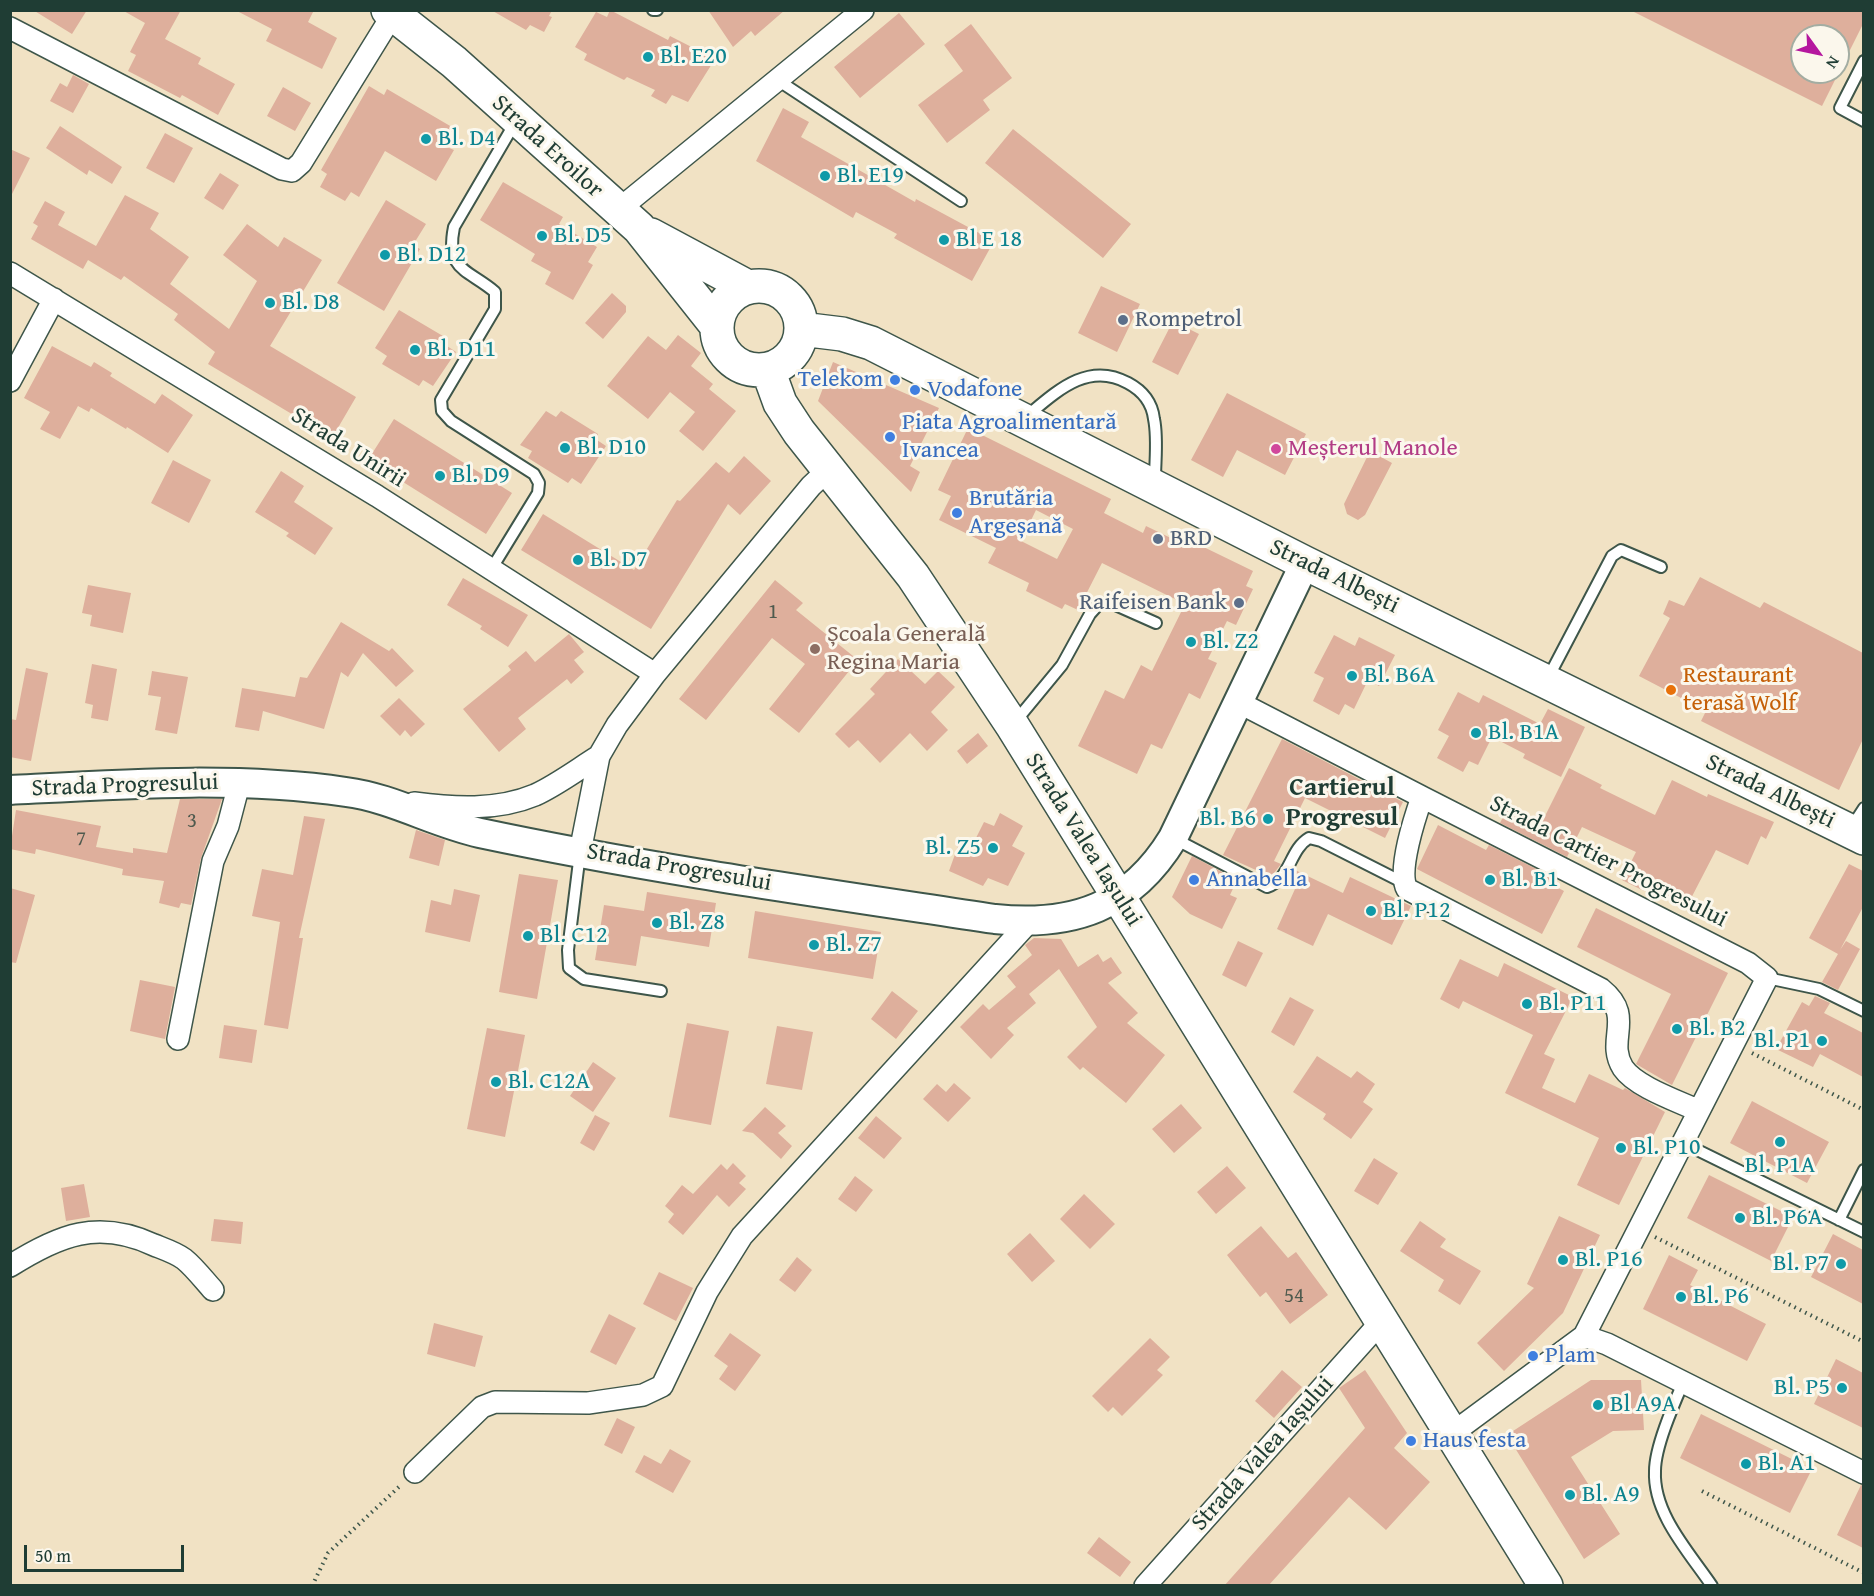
<!DOCTYPE html>
<meta charset="utf-8">
<style>
body{margin:0}
#map{position:relative;width:1874px;height:1596px;overflow:hidden;background:#f1e2c4;font-family:"Gentium Book Plus",serif}
canvas{display:block}
.frame{position:absolute;inset:0;border:12px solid #1f3d34;pointer-events:none}
.north{position:absolute;left:1790px;top:24px;width:60px;height:60px;box-sizing:border-box;background:#fbf7ec;border:2px solid #a3ada2;border-radius:50%;rotate:123deg;font-size:16px;font-weight:700;line-height:24px;text-align:center;color:#1f3d34}
.north::after{content:'';display:block;margin:auto;width:21px;height:27px;background:#b5179e;clip-path:polygon(50% 0,100% 100%,50% 72%,0 100%)}
.scale{position:absolute;left:24px;top:1545px;width:160px;height:27px;box-sizing:border-box;border:3px solid #1f3d34;border-top:0;padding-left:8px;font-size:18px;line-height:21px;white-space:nowrap;color:#1f3d34;-webkit-text-stroke:4px #fbf7ec;paint-order:stroke}
</style>
<div id="map">
<canvas width="1874" height="1596"></canvas>
<div class="frame"></div>
<div class="north">N</div>
<div class="scale">50 m</div>
</div>
<script>
const context = document.querySelector('canvas').getContext('2d');
context.lineJoin = 'round';
function fillPath(path, color) {
  context.fillStyle = color;
  context.fill(path, 'evenodd');
}
function trace(path, color, width, dash) {
  context.strokeStyle = color;
  context.lineWidth = width;
  context.lineCap = dash ? 'butt' : 'round';
  context.setLineDash(dash || []);
  context.stroke(path);
}
function label(font, color, halo, rows, align = 'center') {
  context.font = font + ' "Gentium Book Plus",serif';
  context.lineWidth = 6;
  context.setLineDash([]);
  context.textBaseline = 'middle';
  context.strokeStyle = halo;
  context.fillStyle = color;
  for (const [text, x, y, turn = 0] of rows) {
    context.save();
    context.translate(x, y);
    context.rotate((+turn || 0) * Math.PI / 180);
    context.textAlign = isNaN(turn) ? turn : align;
    if (halo) context.strokeText(text, 0, 0);
    context.fillText(text, 0, 0);
    context.restore();
  }
}
fillPath(new Path2D(`
 M33,10h54l-15,24z
 M122,10h59l-16,29 36,19 -3,6 37,20 -17,31 -36,-20 -2,3 -52,-27 8,-16 -6,-3 15,-29z
 M235,10h79l-6,12 29,16 -15,31 -56,-28 6,-12z
 M491,10h61l-3,6 3,1 -8,15 -14,-7 -4,5z
 M610,10l58,30 2,-4 45,23 -27,43 -16,-7 -6,9 -15,-8 4,-6 -28,-13 -3,3 -40,-20 3,-6 -12,-7 21,-35 11,5z
 M708,10h77l-30,26 -4,-5 -18,16z
 M1630,10h233v14l-41,82zM1802,36h36v36h-36z
 M899,13l26,31 -65,54 -26,-31z
 M971,24l41,54 -29,22 7,10 -43,33 -29,-38 45,-34 -19,-26z
 M73,75l16,9 -16,29 -23,-12 10,-18 7,4z
 M369,86l15,9 3,-6 70,41 -10,17 7,3 -18,31 -51,-30 -26,46 -8,-5 -6,9 -25,-14 7,-13 -6,-4z
 M283,87l28,16 -16,28 -28,-15z
 M783,108l26,14 -8,15 114,65 1,-3 78,42 -22,40 -78,-43 3,-4 -41,-22 -3,6 -97,-57z
 M60,126l62,41 -10,17 -23,-14 -2,5 -41,-27z
 M1013,129l118,95 -28,34 -118,-95z
 M165,133l28,15 -19,35 -28,-15z
 M10,149l20,9 -20,40z
 M220,173l19,12 -16,25 -19,-12z
 M503,182l60,35 -4,7 38,23 -9,15 5,3 -20,35 -28,-16 6,-12 -20,-11 4,-7 -55,-34z
 M125,195l34,18 -9,16 39,28 -19,27 59,45 28,-48 -34,-26 24,-31 31,23 6,-10 38,23 -52,86 86,51 -24,41 -124,-74 7,-12 -41,-32 4,-6 -54,-38 -3,4 -33,-20 -5,9 -52,-30 7,-13 -5,-3 12,-22 20,11 -7,13 38,21z
 M386,200l40,24 -13,21 7,4 -36,62 -47,-28z
 M1101,286l39,18 -23,48 -39,-19z
 M612,293l14,13v6l-23,27 -18,-16z
 M399,310l49,29 -4,5 12,8 -23,34 -10,-6 -4,6 -37,-22 5,-8 -12,-8z
 M1173,321l26,13 -21,41 -26,-13z
 M678,335l23,18 -10,13 22,18 -4,5 27,22 -33,40 -24,-20 16,-19 -25,-20 -22,27 -41,-33 41,-50 18,14z
 M52,346l39,21 3,-5 18,11 -2,3 45,28 7,-10 31,21 -25,38 -41,-26 -1,2 -35,-21 -2,4 -11,-6 -18,33 -20,-10 10,-17 -26,-14z
 M833,362l106,46 -29,58 10,6 -9,20 -93,-91z
 M1227,393l79,41 -21,41 -48,-25 -14,27 -32,-17z
 M546,411l10,6 5,-6 37,23 -1,6 9,6 -25,38 -9,-6 -4,5 -40,-25 4,-7 -12,-6z
 M394,419l118,74 -26,41 -118,-74z
 M968,428l143,71 -7,14 39,20 3,-7 33,16 2,-6 72,35 -7,15 7,3 -17,36 -9,-4 -19,38 9,4 -17,36 -11,-6 -27,56 -11,-5 -14,30 -59,-28 27,-56 19,9 17,-34 11,6 33,-67 -83,-41 -24,47 -13,-6 -3,5 -36,-18 3,-8 -41,-20 8,-15 -57,-28 12,-24 -13,-6zM1036,510l37,19 -16,30 -36,-18z
 M1370,451l22,12 -27,52 -7,5 -11,-6 -3,-10z
 M744,456l27,25 -31,34 -12,-11 -77,125 -130,-79 22,-36 91,56 43,-70 3,1 36,-39 13,11z
 M173,460l38,20 -22,43 -38,-20z
 M281,471l23,15 -10,16 39,26 -18,27 -29,-19 3,-3 -34,-21z
 M1700,577l60,31 4,-6 99,51v86l-24,51 -138,-69 5,-10 -67,-35 31,-58 -7,-4 6,-14 15,6z
 M463,578l65,37 -20,32 -28,-18 2,-3 -35,-21z
 M775,580l28,23 -7,7 62,50 -59,73 -30,-24 36,-45 -33,-26 -66,82 -27,-21z
 M88,585l43,8 -8,40 -33,-7 2,-11 -10,-2z
 M341,622l48,29 3,-3 22,23 -18,16 -33,-34 -15,24 -7,-5 -17,57 -61,-18 -4,20 -24,-4 7,-39 53,9 5,-20 7,1z
 M569,634l15,18 -10,8 10,12 -13,12 -4,-5 -49,39 8,11 -27,23 -36,-43 48,-39 -3,-4 18,-15 9,11z
 M1334,635l21,11 4,-9 36,18 -16,31 -11,-6 -14,29 -9,-5 -6,11 -26,-14 11,-23 -10,-5z
 M898,659l27,25 13,-13 17,16 -24,25 17,18 -21,21 -17,-18 -30,30 -22,-23 -9,8 -14,-14 40,-40 -5,-5z
 M92,664l25,5 -9,52 -17,-3 2,-13 -8,-2z
 M26,668l22,5 -17,88 -21,-4v-38l6,1z
 M152,671l36,6 -11,57 -22,-4 6,-33 -13,-2z
 M1458,692l21,11 4,-8 57,29 8,-15 37,18 -24,50 -38,-19 2,-4 -33,-17 -14,28 -9,-4 -6,11 -26,-14 12,-22 -11,-6z
 M399,698l26,26 -14,13 -6,-7 -5,6 -20,-20z
 M978,733l10,13 -21,18 -10,-13z
 M1282,739l121,63 -18,36 -80,-40 -31,63 7,3 -10,13 -48,-22z
 M1569,768l33,17 -2,3 55,27 17,-35 35,17 1,-3 66,28 -8,17 -5,-3 -13,29 -32,-15 -30,58 -41,-21 -1,4 -22,-11 14,-28 -54,-25 -15,30 -67,-34 8,-16 33,17z
 M180,799h42l-21,59 -10,47 -10,-2 -2,5 -20,-5 5,-22 -42,-6 1,-6 -87,-20 -1,5 -25,-5 6,-39 85,16 -5,21 37,6v-5l34,5z
 M1000,813l23,13 -11,20 13,7 -17,33 -20,-8 -5,8 -34,-15 9,-25 12,4 14,-28 10,4z
 M304,816l21,3 -26,119h4l-15,91 -24,-4 16,-103 -28,-6 10,-47 31,6z
 M1438,825l48,25 3,-5 67,34 -3,6 11,6 -22,43 -125,-65z
 M416,830l29,10 -6,26 -30,-8z
 M1192,856l45,24 -7,15 7,3 -15,31 -32,-15 -18,-17z
 M1849,864l14,7v36l-23,43 6,-9 14,8 -22,41 -16,-8 16,-28 -29,-16z
 M1295,870l48,23 7,-16 61,29 -19,39 -64,-31 -15,32 -36,-17 18,-40 -10,-5z
 M519,874l39,6 -21,119 -38,-7z
 M10,888l25,7 -19,68 -6,-1z
 M454,889l26,6 -10,47 -45,-10 6,-32 20,5z
 M647,892l69,11 -7,44 -68,-11 -5,30 -41,-6 9,-55 40,6z
 M1596,908l132,65 -56,112 -36,-21 35,-70 -94,-47z
 M755,911l126,21 -8,47 -125,-21z
 M1034,938l27,1 17,28 20,-13 5,8 8,-5 11,16 -14,10 30,30 -11,10 38,32 -39,48 -43,-36 -3,3 -13,-13 30,-30 -38,-58 -30,25 7,9 -29,25 7,7 -23,24 -31,-32 23,-23 6,6 27,-23 -9,-11 25,-21 -7,-10z
 M1238,941l25,12 -17,34 -24,-12z
 M1460,959l38,18 6,-14 69,34 -29,57 11,5 -13,29 33,15 14,-29 34,16 2,-2 40,24 -46,93 -42,-20 22,-47 -94,-45 28,-58 -70,-34 -4,8 -19,-10z
 M140,980l35,7 -10,52 -35,-8z
 M892,991l26,20 -22,28 -25,-20z
 M1815,996l15,7 -6,10 39,20v44l-43,-23 -7,13 -37,-18 26,-47 7,4z
 M1290,997l24,13 -20,36 -23,-14z
 M687,1023l42,8 -18,94 -42,-8z
 M224,1025l33,5 -5,33 -33,-5z
 M777,1026l36,6 -11,58 -36,-6z
 M487,1028l38,7 -20,102 -38,-8z
 M1317,1056l34,22 6,-7 18,13 -12,18 10,7 -22,30 -28,-20 3,-5 -33,-22z
 M593,1062l23,16 -23,34 -23,-16z
 M954,1083l17,15 -23,24 -25,-23 14,-15 9,8z
 M1752,1101l77,41 -22,41 -77,-40z
 M1181,1104l21,24 -28,25 -22,-24z
 M765,1107l21,19 -8,7 14,13 -11,13 -28,-26 -11,-2z
 M595,1115l15,8 -16,28 -14,-8z
 M876,1116l26,22 -18,21 -26,-21z
 M1374,1158l24,15 -20,32 -24,-14z
 M733,1163l13,13 -7,7 7,6 -17,18 -12,-12 -34,40 -15,-13 6,-8 -9,-8 17,-21 11,9 28,-30 6,6z
 M1227,1166l19,22 -30,26 -19,-22z
 M1709,1175l84,42 -22,44 -84,-43z
 M855,1176l18,14 -17,22 -18,-13z
 M84,1184l6,33 -24,4 -5,-33z
 M1084,1194l31,30 -25,25 -30,-30z
 M1559,1216l41,19 -37,78 -59,58 -27,-28 57,-55 -7,-4z
 M214,1219l29,3 -2,22 -30,-3z
 M1420,1221l26,18 -6,8 41,24 -21,34 -22,-14 6,-11 -44,-29z
 M1261,1226l27,32 8,-6 32,43 -38,29 -24,-32 -6,5 -33,-42z
 M1030,1233l25,28 -23,21 -25,-28z
 M1833,1234l30,16v54l-52,-27z
 M1669,1255l29,15 -8,15 76,39 -19,37 -104,-52z
 M797,1257l15,13 -17,22 -16,-12z
 M659,1272l34,16 -17,33 -33,-17z
 M609,1314l27,14 -20,37 -26,-13z
 M434,1323l49,13 -8,31 -48,-13z
 M730,1333l31,22 -26,36 -16,-12 9,-13 -14,-10z
 M1150,1338l20,19 -13,13 6,5 -41,41 -9,-9 -5,5 -16,-16z
 M1836,1359l27,14v55l-49,-24z
 M1282,1370l20,17 -28,31 -19,-17z
 M1365,1370l42,63 -13,15 36,34 -44,48 -37,-33 -81,89h-44l141,-158 -26,-40z
 M1591,1380h50l3,50 -31,1 -42,26 49,77 -36,25 -74,-119v-7z
 M1701,1414l111,55 -22,44 -110,-55z
 M617,1418l18,9 -13,27 -18,-9z
 M670,1449l21,12 -18,32 -38,-21 9,-17 17,9z
 M1861,1485l2,1v62l-26,-13z
 M1099,1537l32,25 -11,15 -33,-24z`), '#deaf9c');
const lane = new Path2D(`
 M653,10h4
 M1864,61l-24,47 24,13
 M776,79l185,122
 M1027,416c30,-25 61,-55 101,-33 15,8 24,19 26,36 4,19 1,42 1,61
 M492,568l46,-75 1,-10 -5,-9 -83,-53 -9,-10 -1,-11 54,-91v-17c-27,-23 -50,-21 -41,-65l62,-106
 M1548,678l64,-122 9,-6 40,17
 M1015,722l47,-57 28,-51 9,-10 12,-1 45,20
 M1851,828l13,-20
 M1175,839l92,48c24,-8 22,-37 42,-49l12,3 83,42
 M580,853l-12,97 1,18 15,11 77,12
 M1767,978l52,11 45,22
 M1683,1143l181,89
 M1839,1220l25,-50
 M1683,1383c-10,23 -28,64 -28,88 -2,43 34,81 57,115`);
const street = new Path2D(`
 M10,28l272,141 10,2 9,-8 92,-149
 M618,210l245,-200
 M10,273l367,223 278,178
 M10,381l44,-82
 M1238,702l184,95c-7,20 -25,74 -15,92l194,100c35,28 4,50 22,79 13,19 55,33 76,43
 M1422,797l326,166 19,15 -183,358
 M414,803c39,5 83,8 121,-8 22,-10 43,-26 64,-39
 M580,852l19,-96 18,-31 38,-51 156,-188 17,-16
 M178,1039l35,-178 15,-35 11,-42
 M10,1266c49,-31 88,-47 144,-21 10,4 22,8 30,14 10,8 20,21 29,31
 M1450,1435l134,-99 23,8 257,129
 M415,1472l67,-65 13,-5 93,1 55,-8 19,-9 45,-94 35,-56 286,-313
 M1145,1586l235,-263`);
const secondary = new Path2D(`
 M10,790c112,-6 225,-14 336,2 47,6 88,31 134,41 170,36 343,60 515,86 78,8 136,-12 178,-81l132,-275`);
const primary = new Path2D(`
 M388,10l66,52 185,166 77,97
 M651,235l97,52
 M717 328a42 42 0 1 1 84 0a42 42 0 1 1-84 0Z
 M801,329l41,5 29,9 434,220 559,275
 M768,370l12,33 19,29 114,144 99,149 534,861`);
trace(lane, '#3e564a', 14);
trace(street, '#3e564a', 24);
trace(secondary, '#3e564a', 32);
trace(primary, '#3e564a', 36);
trace(new Path2D(`
 M1752,1053l112,57
 M1655,1237l209,105
 M1702,1491l162,82
 M312,1586l16,-33 73,-68`), '#3e564a', 4, [1.5, 4.5]);
trace(lane, '#fff', 10);
trace(street, '#fff', 21);
trace(secondary, '#fff', 28);
trace(primary, '#fff', 33);
for (const [x, y, r, color] of [
 [648,57,6,"#0f9aa8"],
 [426,139,6,"#0f9aa8"],
 [825,176,6,"#0f9aa8"],
 [542,236,6,"#0f9aa8"],
 [944,240,6,"#0f9aa8"],
 [385,255,6,"#0f9aa8"],
 [270,303,6,"#0f9aa8"],
 [1123,320,6,"#5c6f8a"],
 [415,350,6,"#0f9aa8"],
 [895,380,6,"#3f7fe0"],
 [915,390,6,"#3f7fe0"],
 [890,437,6,"#3f7fe0"],
 [565,448,6,"#0f9aa8"],
 [1276,449,6,"#d1479c"],
 [440,476,6,"#0f9aa8"],
 [957,513,6,"#3f7fe0"],
 [1158,539,6,"#5c6f8a"],
 [578,560,6,"#0f9aa8"],
 [1239,603,6,"#5c6f8a"],
 [1191,642,6,"#0f9aa8"],
 [815,649,6,"#8d6e63"],
 [1352,676,6,"#0f9aa8"],
 [1671,690,6,"#e8710a"],
 [1476,733,6,"#0f9aa8"],
 [1268,819,6,"#0f9aa8"],
 [993,848,6,"#0f9aa8"],
 [1194,880,6,"#3f7fe0"],
 [1490,880,6,"#0f9aa8"],
 [1371,911,6,"#0f9aa8"],
 [657,923,6,"#0f9aa8"],
 [528,936,6,"#0f9aa8"],
 [814,945,6,"#0f9aa8"],
 [1527,1004,6,"#0f9aa8"],
 [1677,1029,6,"#0f9aa8"],
 [1822,1041,6,"#0f9aa8"],
 [496,1082,6,"#0f9aa8"],
 [1780,1142,6,"#0f9aa8"],
 [1621,1148,6,"#0f9aa8"],
 [1740,1218,6,"#0f9aa8"],
 [1563,1260,6,"#0f9aa8"],
 [1841,1264,6,"#0f9aa8"],
 [1681,1297,6,"#0f9aa8"],
 [1533,1356,6,"#3f7fe0"],
 [1842,1388,6,"#0f9aa8"],
 [1598,1405,6,"#0f9aa8"],
 [1411,1441,6,"#3f7fe0"],
 [1746,1464,6,"#0f9aa8"],
 [1570,1495,6,"#0f9aa8"]
]) {
  const dot = new Path2D();
  dot.arc(x, y, r, 0, 2 * Math.PI);
  context.fillStyle = color;
  context.fill(dot);
  trace(dot, '#fbf7ec', 2);
}
label('21px', '#4f5a4e', null, [
 ["1",773,613],
 ["3",192,822],
 ["7",81,840],
 ["54",1294,1297]
]);
label('24px', '#0d838f', '#fbf7ec', [
 ["Bl. E20",660,57],
 ["Bl. D4",438,139],
 ["Bl. E19",837,176],
 ["Bl. D5",554,236],
 ["Bl E 18",956,240],
 ["Bl. D12",397,255],
 ["Bl. D8",282,303],
 ["Bl. D11",427,350],
 ["Bl. D10",577,448],
 ["Bl. D9",452,476],
 ["Bl. D7",590,560],
 ["Bl. Z2",1203,642],
 ["Bl. B6A",1364,676],
 ["Bl. B1A",1488,733],
 ["Bl. B6",1256,819,"right"],
 ["Bl. Z5",981,848,"right"],
 ["Bl. B1",1502,880],
 ["Bl. P12",1383,911],
 ["Bl. Z8",669,923],
 ["Bl. C12",540,936],
 ["Bl. Z7",826,945],
 ["Bl. P11",1539,1004],
 ["Bl. B2",1689,1029],
 ["Bl. P1",1810,1041,"right"],
 ["Bl. C12A",508,1082],
 ["Bl. P10",1633,1148],
 ["Bl. P1A",1780,1166,"center"],
 ["Bl. P6A",1752,1218],
 ["Bl. P16",1575,1260],
 ["Bl. P7",1829,1264,"right"],
 ["Bl. P6",1693,1297],
 ["Bl. P5",1830,1388,"right"],
 ["Bl A9A",1610,1405],
 ["Bl. A1",1758,1464],
 ["Bl. A9",1582,1495]
], 'left');
label('24px', '#1f3d34', '#fbf7ec', [
 ["Strada Eroilor",547,147,42],
 ["Strada Unirii",348,448,32],
 ["Strada Albești",1334,577,26],
 ["Strada Progresului",125,786,-2],
 ["Strada Albești",1770,792,26],
 ["Strada Valea Iașului",1083,840,58],
 ["Strada Cartier Progresului",1608,862,27],
 ["Strada Progresului",679,868,10],
 ["Strada Valea Iașului",1263,1454,-48]
]);
label('24px', '#4e5e75', '#fbf7ec', [
 ["Rompetrol",1135,320],
 ["BRD",1170,539],
 ["Raifeisen Bank",1227,603,"right"]
], 'left');
label('24px', '#366cbe', '#fbf7ec', [
 ["Telekom",883,380,"right"],
 ["Vodafone",927,390],
 ["Piata Agroalimentară",902,423],
 ["Ivancea",902,451],
 ["Brutăria",969,499],
 ["Argeșană",969,527],
 ["Annabella",1206,880],
 ["Plam",1545,1356],
 ["Haus festa",1423,1441]
], 'left');
label('24px', '#b23c85', '#fbf7ec', [
 ["Meșterul Manole",1288,449]
], 'left');
label('24px', '#785e54', '#fbf7ec', [
 ["Școala Generală",827,635],
 ["Regina Maria",827,663]
], 'left');
label('24px', '#c56008', '#fbf7ec', [
 ["Restaurant",1683,676],
 ["terasă Wolf",1683,704]
], 'left');
label('bold 26px', '#1f3d34', '#fbf7ec', [
 ["Cartierul",1342,788],
 ["Progresul",1342,818]
]);
</script>
